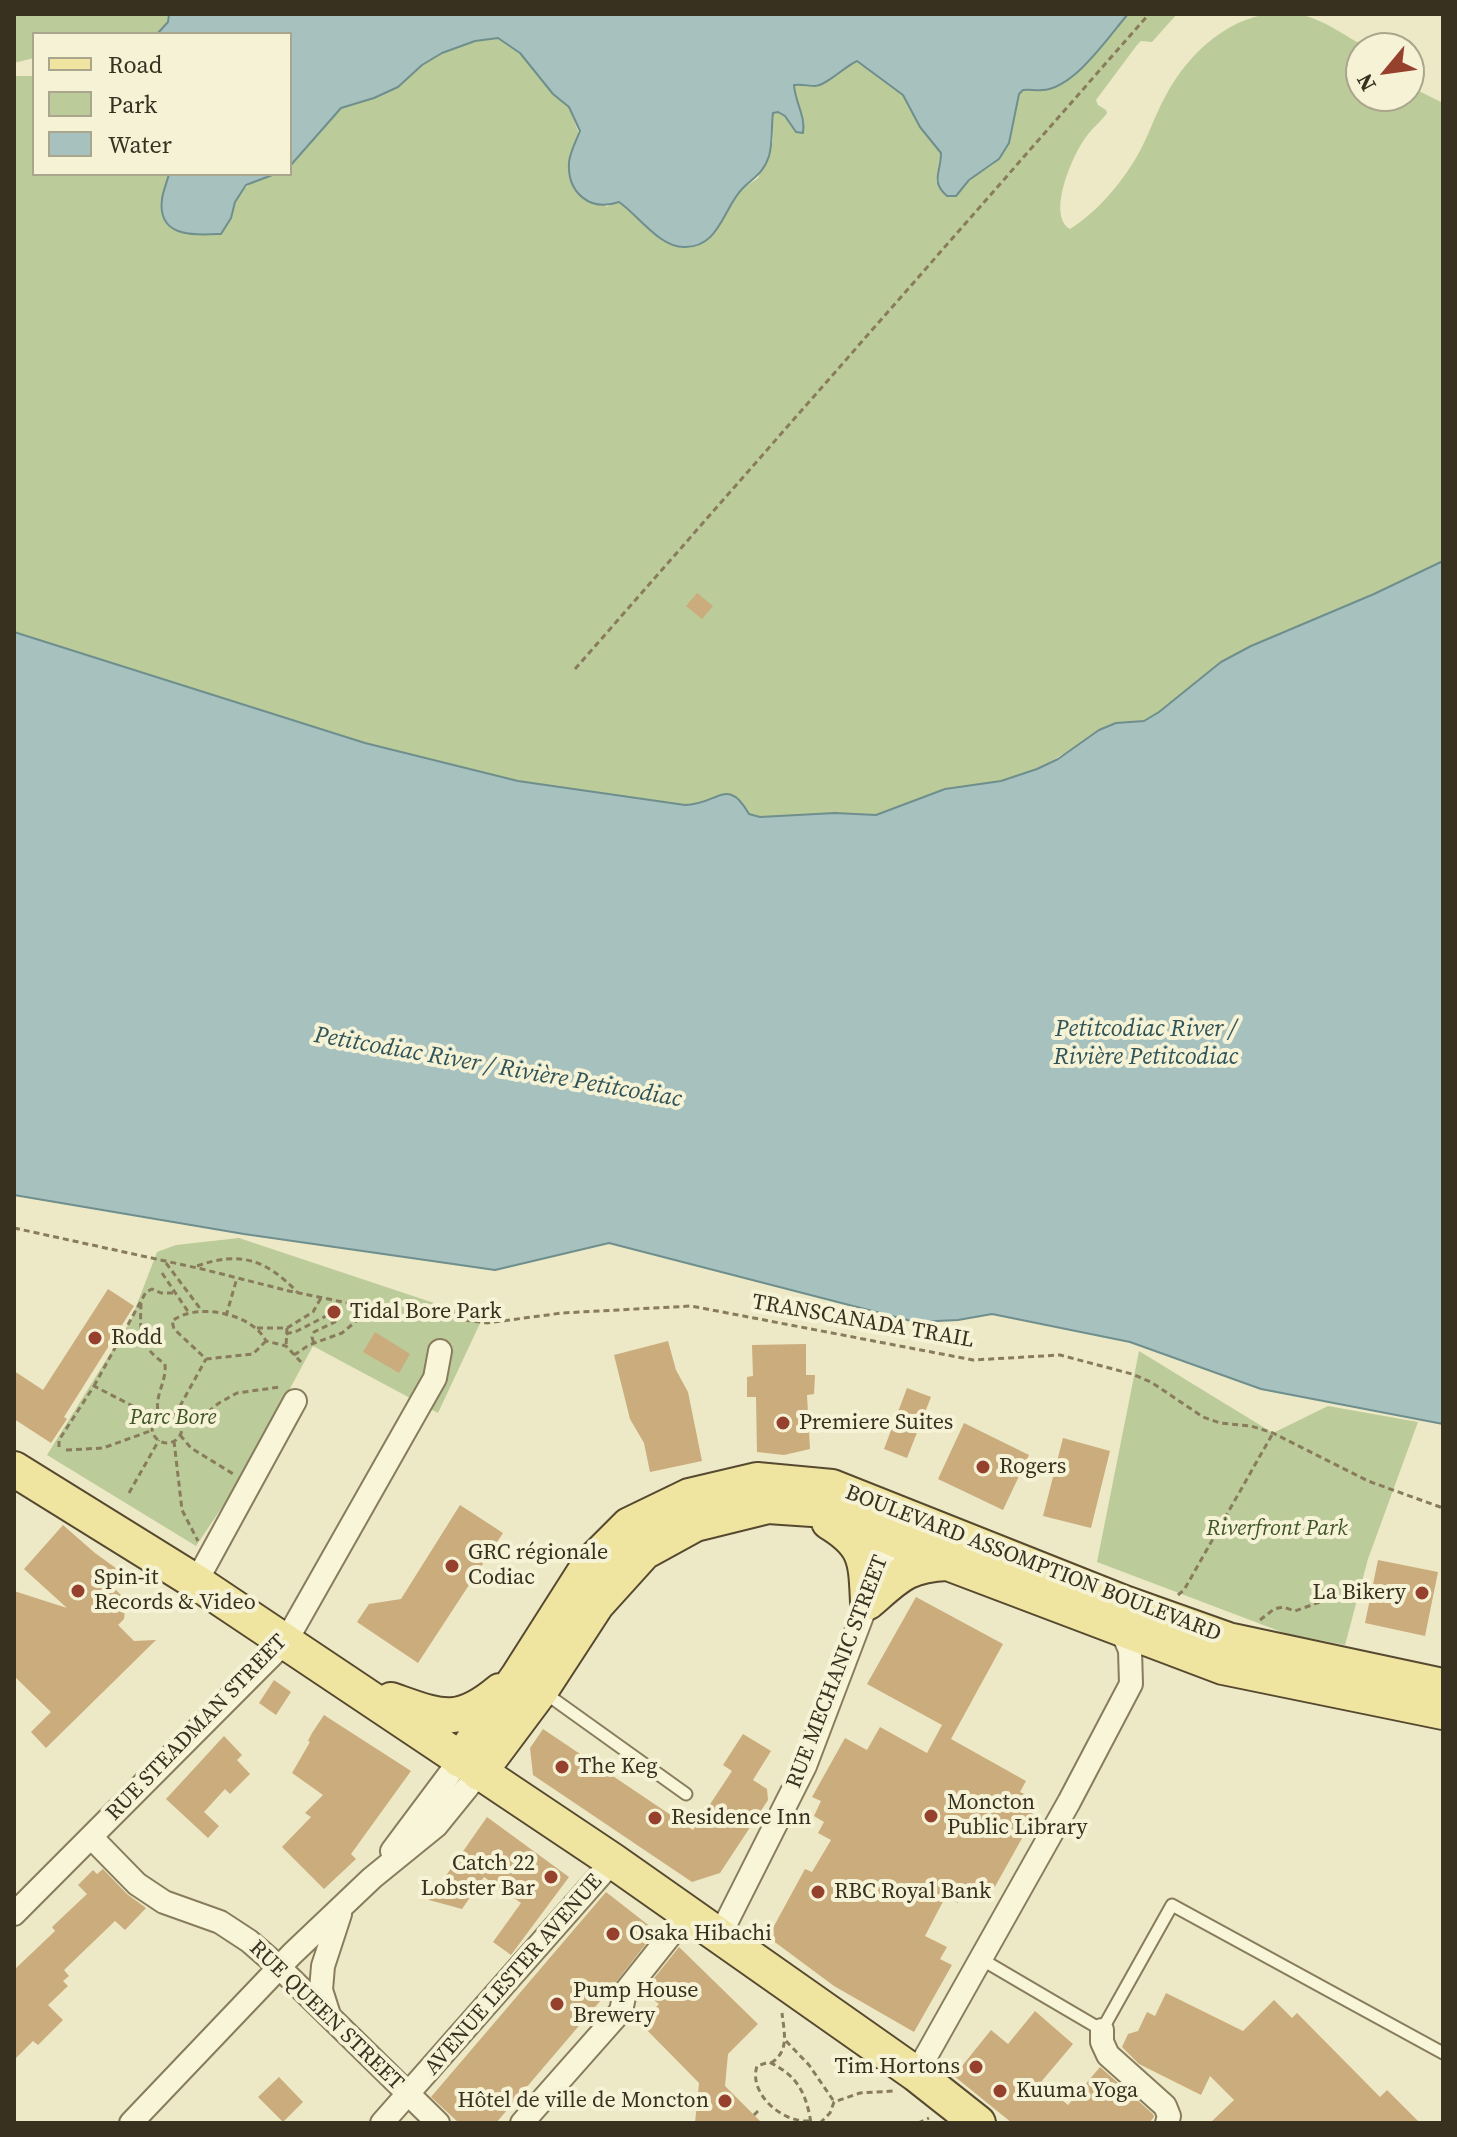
<!DOCTYPE html>
<meta charset="utf-8">
<style>
body{margin:0}
#map{position:relative;width:1457px;height:2137px;overflow:hidden;background:#ede9c6;font-family:"Source Serif 4",serif}
canvas{display:block}
.frame{position:absolute;inset:0;border:16px solid #393120;pointer-events:none}
.legend{position:absolute;left:32px;top:32px;width:260px;height:144px;box-sizing:border-box;background:#f5f2d6;border:2px solid #aaa58d;margin:0;padding:10px 14px;list-style:none;font-size:24px;color:#393120}
.legend li{display:flex;align-items:center;gap:16px;height:40px}
.legend b{width:40px;border:2px solid #aaa58d}
.north{position:absolute;left:1345px;top:32px;width:80px;height:80px;box-sizing:border-box;background:#f5f2d6;border:2px solid #aaa58d;border-radius:50%;rotate:241deg;font-size:22px;font-weight:700;line-height:32px;text-align:center;color:#393120}
.north::after{content:'';display:block;margin:auto;width:28px;height:36px;background:#96412e;clip-path:polygon(50% 0,100% 100%,50% 72%,0 100%)}
</style>
<div id="map">
<canvas width="1457" height="2137"></canvas>
<div class="frame"></div>
<ul class="legend">
<li><b style="height:10px;background:#efe5a0"></b>Road</li>
<li><b style="height:22px;background:#bccb9a"></b>Park</li>
<li><b style="height:22px;background:#a7c1be"></b>Water</li>
</ul>
<div class="north">N</div>
</div>
<script>
const context = document.querySelector('canvas').getContext('2d');
context.lineJoin = 'round';
function fillPath(path, color) {
  context.fillStyle = color;
  context.fill(path, 'evenodd');
}
function trace(path, color, width, dash) {
  context.strokeStyle = color;
  context.lineWidth = width;
  context.lineCap = dash ? 'butt' : 'round';
  context.setLineDash(dash || []);
  context.stroke(path);
}
function label(font, color, halo, rows, align = 'center') {
  context.font = font + ' "Source Serif 4",serif';
  context.lineWidth = 8;
  context.setLineDash([]);
  context.textBaseline = 'middle';
  context.strokeStyle = halo;
  context.fillStyle = color;
  for (const [text, x, y, turn = 0] of rows) {
    context.save();
    context.translate(x, y);
    context.rotate((+turn || 0) * Math.PI / 180);
    context.textAlign = isNaN(turn) ? turn : align;
    if (halo) context.strokeText(text, 0, 0);
    context.fillText(text, 0, 0);
    context.restore();
  }
}
fillPath(new Path2D(`
 M14,14h155l-1,8 -11,12h-123v24l-20,5z
 M1128,14h49l-25,28 -11,-1 -4,4 -41,55 2,5 8,5 1,3c-6,9 -15,15 -21,24 -13,17 -40,78 -16,92 27,-17 50,-44 66,-71 12,-20 18,-41 29,-61 25,-48 74,-91 131,-83 27,4 48,22 72,34h-7v48h48v-14l10,9 24,12v458l-69,33 -123,52 -30,16 -62,50 -15,9 -28,3 -79,45 -36,12 -56,8 -69,26 -41,-2 -75,4 -11,-3 -3,-7 -34,-9 -10,7 -28,-1 -156,-23 -153,-38 -351,-111v-556h20v98h135c-4,19 -11,33 -1,51l28,10 25,-1c7,-11 9,-19 13,-31 8,-21 35,-29 56,-29v-8l51,-58 33,-10 24,-11 24,-22 20,-12 33,-12 23,-3 22,15 33,41 16,13 37,100 13,-6 50,42 15,4 47,-41 11,-17 16,-11 15,-37v-28l5,-1 7,4 11,16 6,-18 -7,-15 -1,-14 37,-7 12,-11 14,-6 46,34 17,32 21,26 -5,29 29,5c8,-14 26,-17 35,-30 18,-23 9,-41 19,-63l4,-4c7,-1 13,1 19,0 32,-1 67,-54 86,-76z
 M239,1238l243,81 -44,94 -125,-67 -72,133 -45,67 -149,-91 84,-135 26,-68 19,-7z
 M1139,1351l134,82 55,-27 90,16 -50,137 -23,86 -58,-11 -190,-72z`), '#bccb9a');
const water = new Path2D(`
 M169,14h959c-19,22 -54,75 -86,76 -6,1 -12,-1 -19,0l-4,4 -10,49 -10,16 -30,21 -13,16h-9c-17,-15 -6,-23 -6,-43l-21,-26 -17,-32 -46,-34c-13,6 -30,24 -42,25 -7,0 -13,-2 -21,-1 1,17 12,32 9,48l-7,-1 -11,-16 -7,-4 -5,1c-2,15 0,29 -4,43 -6,18 -15,21 -27,33 -19,20 -23,59 -58,58 -25,0 -46,-32 -65,-45 -29,10 -52,-9 -50,-40 1,-10 7,-21 11,-31l-11,-24 -16,-13 -33,-41 -22,-15 -23,3 -33,12 -20,12 -24,22 -24,11 -33,10 -51,58v-132h-133l11,-12z
 M169,174h106l-29,11 -11,17 -4,16 -10,16c-27,1 -64,4 -59,-35 1,-8 5,-17 7,-25z
 M1443,561v863l-182,-35 -131,-47 -138,-28 -34,6 -43,2 -306,-79 -114,27 -251,-36 -230,-39v-563l351,111 153,38 167,24c33,0 42,-30 64,9l11,3 75,-4 41,2 69,-26 56,-8 36,-12 21,-10 41,-29 17,-7 28,-2 15,-9 62,-50 30,-16 123,-52z`);
fillPath(water, '#a7c1be');
trace(water, '#6e8f8d', 2);
fillPath(new Path2D(`
 M697,593l16,13 -11,13 -16,-13z
 M108,1289l26,17 -70,111 3,2 -16,24 -37,-24v-48l29,19z
 M375,1332l35,22 -11,19 -36,-21z
 M668,1341l8,29 12,22 14,69 -52,11 -6,-29 -14,-24 -16,-64z
 M806,1344v31h9l-1,19 -7,1 3,54 -26,6 -27,-3 -1,-55h-9v-20l6,-1 -1,-31z
 M907,1388l24,9 -24,61 -23,-9z
 M964,1423l65,32 -26,55 -65,-31z
 M1063,1438l47,13 -19,77 -48,-12z
 M460,1505l43,28 -85,130 -61,-41 12,-18 32,-5z
 M63,1525l32,28 29,21 -10,14 12,12 -2,19 -6,6 16,16 22,-1 -110,108 -15,-16 20,-20 -37,-36v-85l53,17 -43,-39z
 M1378,1560l60,12 -13,64 -60,-13z
 M916,1597l87,47 -52,95 75,42 -6,11 11,5 -7,12 11,6 -43,77 -10,-6 -6,10 -11,-6 -7,13 -12,-7 -8,15 -13,25 22,11 -7,12 12,6 -38,67 -80,-46 -66,-49 37,-68 7,3 19,-32 -13,-7 6,-11 -10,-6 7,-15 -9,-4 33,-59 22,12 13,-23 47,26 15,-28 -75,-41z
 M274,1680l17,12 -15,23 -17,-12z
 M324,1715l87,56 -60,83 5,5 -32,30 -42,-42 29,-30 -6,-4 18,-18 -31,-22 18,-31 -2,-1 4,-8z
 M543,1729l150,101 39,-59 -9,-6 20,-31 28,17 -18,29 14,9 1,11 -48,73 -28,9 -159,-107 -3,-27z
 M224,1736l18,19 -5,5 13,14 -20,20 -5,-5 -21,23 15,14 -11,12 -42,-39z
 M487,1817l82,60 -58,78 -18,-13 28,-39 -37,-26 -22,32 -33,-9z
 M103,1869l24,25 19,14 -21,22 -10,-9 -51,49 5,6 -6,5 5,5 -20,19 15,15 -25,25 -5,-4 -19,19v-90l41,-39 -3,-4 35,-33 -9,-9 15,-15 4,4z
 M606,1892l50,39 -43,55 -117,137h-37l-28,-26z
 M679,1947l79,77 -30,30 -3,32 37,37h-67l4,-40 -59,-60 19,-19 -16,-12z
 M1166,1993l77,38 31,-31 18,18 5,-5 83,84 7,-7 33,33h-210l24,-23 -24,-24 -9,19 -62,-31 -17,-17 6,-13 10,-3 9,-19 8,4z
 M1035,2011l38,33 -32,38 27,23 32,-38 53,47 1,3 -5,6h-137l-58,-47 37,-46 17,14z
 M279,2077l24,25 -20,20 -25,-25z`), '#caac7d');
const service = new Path2D(`
 M545,1693l141,101
 M981,1959l121,71 70,-125 271,148`);
const minor = new Path2D(`
 M196,1582l99,-181
 M91,1837l46,47 27,18 56,20 29,19 30,26 159,156
 M392,1851l68,-91
 M14,1914l272,-273 149,-263 5,-27
 M720,1935l85,-169 90,-237
 M329,2015l-8,-25 2,-24 17,-52
 M1102,2030v12l6,13 57,51 4,10 -2,7
 M916,2074l153,-272 62,-118 -1,-34 -10,-23
 M131,2123l161,-169 80,-76 64,-52 43,-53
 M382,2123l231,-262
 M522,2123l99,-112 4,-19 63,-79`);
const primary = new Path2D(`
 M14,1469l182,113 417,279 303,213 62,49
 M829,1522c38,23 37,39 39,80
 M868,1602c30,-26 38,-37 79,-39
 M391,1700c49,17 66,27 109,-9
 M460,1760l59,-85 70,-110 40,-40 60,-29 68,-16 75,7 292,116 104,37 215,46
 M479,1773l62,-83 56,-86 47,-52 51,-28 73,-18 59,4 121,53 275,104 220,45`);
trace(service, '#887c5c', 15);
trace(minor, '#887c5c', 26);
trace(primary, '#564930', 38);
trace(new Path2D(`
 M575,669l574,-655
 M14,1228l188,41 87,22 83,17 115,15 75,-10 129,-7 282,54 87,-5 72,19 19,8 52,35 17,6 31,3 22,7 95,48 75,27
 M166,1263l36,48
 M197,1266c42,-15 69,-7 100,26
 M162,1273l27,40
 M141,1303c-1,30 -2,43 24,61 2,19 -12,32 -6,51
 M226,1316l11,-38
 M257,1328h30l-1,18
 M287,1328l26,-16 8,-14
 M286,1334l11,-3 33,-17h5v8l-21,10 -2,5 2,7
 M266,1341l-13,13 -47,5 -32,-30 -2,-8c25,-19 80,-8 94,20l20,5 15,16
 M294,1355l15,-10 33,-12 30,-25
 M94,1386l52,-94 6,-3 9,4h14
 M152 1428a15 15 0 1 1 30 0a15 15 0 1 1-30 0Z
 M175,1415l31,-56
 M182,1426l21,-10 16,-13 18,-10 43,-6
 M180,1435l11,13 44,27
 M174,1441l8,69 16,31
 M59,1447v-7l35,-54 62,32
 M66,1450l37,-2 50,-18
 M129,1493l30,-53
 M1178,1595l6,-5 89,-157
 M1260,1620l14,-11 9,-2 12,4 25,-9
 M786,2041l23,24 24,35
 M771,2063c19,-12 13,-31 11,-50
 M754,2115l4,-4
 M809,2121c-26,2 -61,-27 -52,-55l12,-4c29,14 37,31 42,61
 M820,2123l10,-10 4,-11 26,-9 34,-2
 M918,2123l11,-5`), '#887c5c', 3, [6, 4]);
trace(service, '#f8f5d9', 11);
trace(minor, '#f8f5d9', 22);
trace(primary, '#efe5a0', 34);
for (const [x, y, r, color] of [
 [334,1312,8,"#96412e"],
 [95,1338,8,"#96412e"],
 [783,1423,8,"#96412e"],
 [983,1467,8,"#96412e"],
 [452,1566,8,"#96412e"],
 [78,1591,8,"#96412e"],
 [1422,1593,8,"#96412e"],
 [562,1767,8,"#96412e"],
 [931,1816,8,"#96412e"],
 [655,1818,8,"#96412e"],
 [551,1877,8,"#96412e"],
 [818,1892,8,"#96412e"],
 [613,1934,8,"#96412e"],
 [557,2004,8,"#96412e"],
 [976,2067,8,"#96412e"],
 [1000,2091,8,"#96412e"],
 [725,2101,8,"#96412e"]
]) {
  const dot = new Path2D();
  dot.arc(x, y, r, 0, 2 * Math.PI);
  context.fillStyle = color;
  context.fill(dot);
  trace(dot, '#f5f2d6', 3);
}
label('22px', '#393120', '#f5f2d6', [
 ["Tidal Bore Park",350,1312],
 ["Rodd",111,1338],
 ["Premiere Suites",799,1423],
 ["Rogers",999,1467],
 ["GRC régionale",468,1553],
 ["Codiac",468,1578],
 ["Spin-it",94,1578],
 ["Records & Video",94,1603],
 ["La Bikery",1406,1593,"right"],
 ["The Keg",578,1767],
 ["Moncton",947,1803],
 ["Public Library",947,1828],
 ["Residence Inn",671,1818],
 ["Catch 22",535,1864,"right"],
 ["Lobster Bar",535,1889,"right"],
 ["RBC Royal Bank",834,1892],
 ["Osaka Hibachi",629,1934],
 ["Pump House",573,1991],
 ["Brewery",573,2016],
 ["Tim Hortons",960,2067,"right"],
 ["Kuuma Yoga",1016,2091],
 ["Hôtel de ville de Moncton",709,2101,"right"]
], 'left');
label('22px', '#393120', '#f5f2d6', [
 ["TRANSCANADA TRAIL",863,1322,10],
 ["BOULEVARD ASSOMPTION BOULEVARD",1033,1564,21],
 ["RUE MECHANIC STREET",838,1672,-69],
 ["RUE STEADMAN STREET",197,1728,-46],
 ["AVENUE LESTER AVENUE",514,1975,-49],
 ["RUE QUEEN STREET",326,2016,44]
]);
label('italic 22px', '#405527', '#f5f2d6', [
 ["Parc Bore",173,1418],
 ["Riverfront Park",1277,1529]
]);
label('italic 24px', '#2f5358', '#f5f2d6', [
 ["Petitcodiac River /",1146,1030],
 ["Rivière Petitcodiac",1146,1058],
 ["Petitcodiac River / Rivière Petitcodiac",498,1068,10]
]);
</script>
